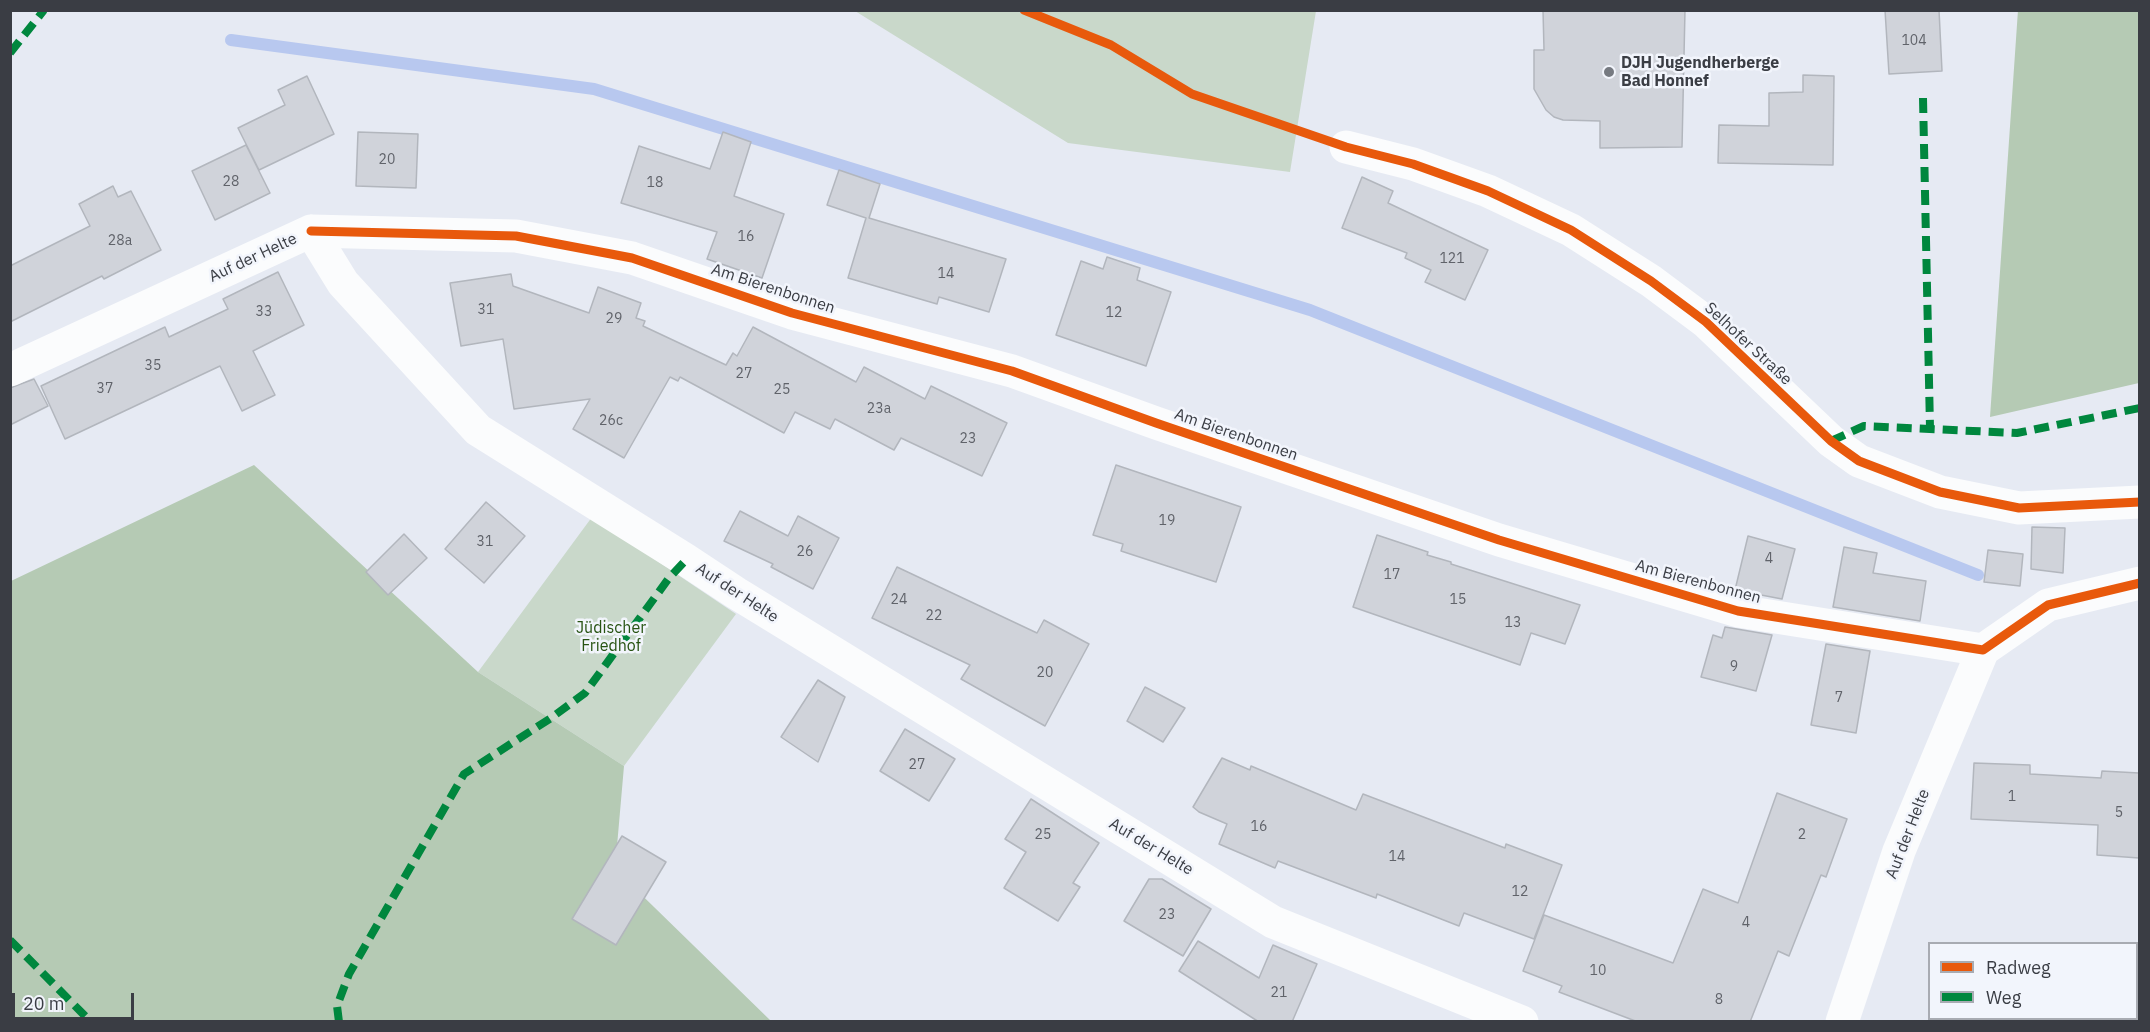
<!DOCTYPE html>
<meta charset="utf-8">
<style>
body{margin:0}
#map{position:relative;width:2150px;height:1032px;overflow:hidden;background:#e6eaf3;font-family:"IBM Plex Sans",sans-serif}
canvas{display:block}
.frame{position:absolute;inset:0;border:12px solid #3a3d44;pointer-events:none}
.legend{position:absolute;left:1928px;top:942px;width:210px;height:78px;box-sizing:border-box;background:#f2f5fc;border:2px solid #a8abb2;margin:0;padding:8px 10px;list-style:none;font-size:18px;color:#3a3d44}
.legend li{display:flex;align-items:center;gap:12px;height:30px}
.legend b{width:30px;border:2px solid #a8abb2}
.scale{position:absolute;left:12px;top:993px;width:122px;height:27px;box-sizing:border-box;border:3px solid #3a3d44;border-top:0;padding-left:8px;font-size:18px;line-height:21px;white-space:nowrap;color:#3a3d44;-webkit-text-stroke:4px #f2f5fc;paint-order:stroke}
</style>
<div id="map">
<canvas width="2150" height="1032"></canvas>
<div class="frame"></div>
<ul class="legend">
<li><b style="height:8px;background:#e8590c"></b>Radweg</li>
<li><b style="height:8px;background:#00873e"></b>Weg</li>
</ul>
<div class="scale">20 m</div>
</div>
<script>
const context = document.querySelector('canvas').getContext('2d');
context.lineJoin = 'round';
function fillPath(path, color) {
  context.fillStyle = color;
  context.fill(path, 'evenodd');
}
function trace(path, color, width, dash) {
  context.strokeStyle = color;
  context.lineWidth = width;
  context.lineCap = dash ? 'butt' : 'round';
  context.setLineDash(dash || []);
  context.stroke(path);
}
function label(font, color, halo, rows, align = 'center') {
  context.font = font + ' "IBM Plex Sans",sans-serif';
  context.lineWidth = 5;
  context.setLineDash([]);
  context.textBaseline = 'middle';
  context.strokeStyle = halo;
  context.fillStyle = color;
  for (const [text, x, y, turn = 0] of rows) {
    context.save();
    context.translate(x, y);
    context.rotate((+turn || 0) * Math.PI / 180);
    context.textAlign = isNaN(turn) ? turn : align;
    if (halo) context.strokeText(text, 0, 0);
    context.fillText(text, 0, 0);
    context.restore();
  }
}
fillPath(new Path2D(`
 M855,11h461l-26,161 -222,-29z
 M592,517l144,97 -112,152 -146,-94z`), '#c9d8ca');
fillPath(new Path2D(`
 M2018,10l121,1v372l-149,34z
 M254,465l224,207 146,94 -9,103 156,152 -760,1v-441z`), '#b5cab4');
trace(new Path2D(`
 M231,40l363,49 716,221 668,265`), '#b8c8ef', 12);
const building = new Path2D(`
 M1543,10h142l-3,137 -82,1v-27l-37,-1 -9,-3 -8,-7 -12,-21v-39h10z
 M1885,10h54l3,61 -53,3z
 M1803,75l31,1 -1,89 -115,-2 1,-38 50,1v-33l34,-1z
 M307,76l27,58 -75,36 -21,-42 47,-23 -7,-15z
 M358,132l60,2 -2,54 -60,-2z
 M723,132l28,10 -17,54 50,18 -22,64 -55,-19 10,-27 -96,-29 18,-57 71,23z
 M246,145l24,48 -55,27 -23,-49z
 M839,170l41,14 -11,34 137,41 -17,53 -50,-15 -2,7 -89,-26 18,-60 -39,-13z
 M1362,177l31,14 -5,12 100,47 -23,50 -40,-18 6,-12 -26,-12 2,-5 -65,-25z
 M113,186l5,11 13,-6 30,59 -57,29 -2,-3 -92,46v-56l80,-40 -11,-22z
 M1107,257l33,11 -3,12 34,12 -25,74 -90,-31 25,-74 22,8z
 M278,272l26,53 -51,26 22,44 -33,16 -22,-45 -155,73 -24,-53 124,-59 4,10 59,-28 -5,-10z
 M511,274l2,12 76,27 9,-26 43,16 -5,15 9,3 -2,5 83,39 7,-12 4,3 16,-29 103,55 8,-15 61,32 6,-13 76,37 -25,53 -81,-38 -7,12 -59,-31 -5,10 -35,-17 -11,21 -104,-56 -2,4 -8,-4 -46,81 -51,-29 17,-30 -76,10 -11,-70 -42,7 -11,-63z
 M34,379l14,27 -38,19v-37z
 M1116,465l125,42 -25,75 -95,-31 2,-7 -30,-9z
 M486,502l39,34 -41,47 -39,-34z
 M740,511l48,25 10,-20 41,22 -26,51 -42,-22 2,-3 -49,-23z
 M2032,527l33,1 -2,45 -32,-4z
 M404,534l23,24 -39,37 -22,-23z
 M1377,535l51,17 -1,3 24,7v2l129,41 -15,39 -34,-11 -11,32 -167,-58z
 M1748,536l47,13 -13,50 -47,-9z
 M1844,547l33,6 -4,20 53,8 -6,40 -87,-14z
 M1988,550l35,4 -3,32 -36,-4z
 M897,567l140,66 7,-13 45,24 -44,82 -84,-47 9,-14 -98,-47z
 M1725,627l47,8 -16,56 -55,-14 12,-42 9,3z
 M1826,644l44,7 -14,82 -45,-8z
 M818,680l27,17 -27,65 -37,-25z
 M1145,687l40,21 -22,34 -36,-21z
 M905,729l50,30 -26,42 -49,-30z
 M1222,758l28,12 1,-4 105,44 7,-16 142,54 1,-4 56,21 -28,74 -70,-26 -5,13 -82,-32 -1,4 -98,-37 -3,7 -56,-24 8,-20 -28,-12 -6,-5z
 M1974,763l56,2v9l71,4 1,-7 37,2v85l-42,-3 1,-30 -127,-6z
 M1777,793l70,26 -21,58 -5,-2 -32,81 -11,-5 -28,71h-112l-79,-30 3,-6 -39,-15 21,-56 129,48 30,-74 35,14z
 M1031,799l68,44 -26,40 7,4 -22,34 -54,-33 22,-36 -21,-13z
 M622,836l44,26 -50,83 -44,-26z
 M1149,879h13l49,30 -28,47 -59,-35z
 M1198,941l61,37 14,-33 44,19 -25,58h-33l-80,-51z`);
fillPath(building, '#d0d3da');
trace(building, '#b2b6bd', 1.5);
trace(new Path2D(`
 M1346,147l67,17 75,27 83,39 80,51 55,41 125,119 28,20 81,31 79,16 121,-6
 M311,231l205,5 116,22 160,55 220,58 144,52 343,117 239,71 245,39 65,-45 92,-22
 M10,370l301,-139 32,52 135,147 208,130 50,33 537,329 249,100
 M1842,1022l57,-171 84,-201`), '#fbfcfd', 33);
trace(new Path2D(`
 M10,53l34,-43
 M1923,98l7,330
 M1831,441l33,-15 153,7 123,-25
 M10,940l81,82
 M339,1022l-2,-16 12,-32 115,-200 87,-56 34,-25 84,-115 17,-18`), '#00873e', 8, [15, 8]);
trace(new Path2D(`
 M1024,10l87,35 81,49 154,53 67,17 75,27 83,39 80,51 55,41 125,119 28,20 81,31 79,16 121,-6
 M311,231l205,5 116,22 160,55 220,58 144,52 343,117 239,71 245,39 65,-45 92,-22`), '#e8590c', 9);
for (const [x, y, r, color] of [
 [1609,72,6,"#767a81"]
]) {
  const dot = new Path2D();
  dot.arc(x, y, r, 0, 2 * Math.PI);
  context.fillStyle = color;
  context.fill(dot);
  trace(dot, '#f2f5fc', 2);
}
label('14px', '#60636a', null, [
 ["104",1914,41],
 ["20",387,160],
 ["28",231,182],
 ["18",655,183],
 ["16",746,237],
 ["28a",120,241],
 ["121",1452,259],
 ["14",946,274],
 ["31",486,310],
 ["33",264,312],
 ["12",1114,313],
 ["29",614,319],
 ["35",153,366],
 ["27",744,374],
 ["37",105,389],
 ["25",782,390],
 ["23a",879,409],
 ["26c",611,421],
 ["23",968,439],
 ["19",1167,521],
 ["31",485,542],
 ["26",805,552],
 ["4",1769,559],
 ["17",1392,575],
 ["24",899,600],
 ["15",1458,600],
 ["22",934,616],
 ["13",1513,623],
 ["9",1734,667],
 ["20",1045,673],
 ["7",1839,698],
 ["27",917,765],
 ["1",2012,797],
 ["5",2119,813],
 ["16",1259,827],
 ["25",1043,835],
 ["2",1802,835],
 ["14",1397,857],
 ["12",1520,892],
 ["23",1167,915],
 ["4",1746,923],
 ["10",1598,971],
 ["21",1279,993],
 ["8",1719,1000]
]);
label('bold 16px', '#3a3d44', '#f2f5fc', [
 ["DJH Jugendherberge",1621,63],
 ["Bad Honnef",1621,81]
], 'left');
label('16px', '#3a3d44', '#f2f5fc', [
 ["Auf der Helte",253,258,-25],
 ["Am Bierenbonnen",773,289,18],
 ["Selhofer Straße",1748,344,43],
 ["Am Bierenbonnen",1236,435,19],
 ["Am Bierenbonnen",1698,582,15],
 ["Auf der Helte",737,593,33],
 ["Auf der Helte",1908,834,-69],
 ["Auf der Helte",1151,847,31]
]);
label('16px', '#275312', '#f2f5fc', [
 ["Jüdischer",611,628],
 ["Friedhof",611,646]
]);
</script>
